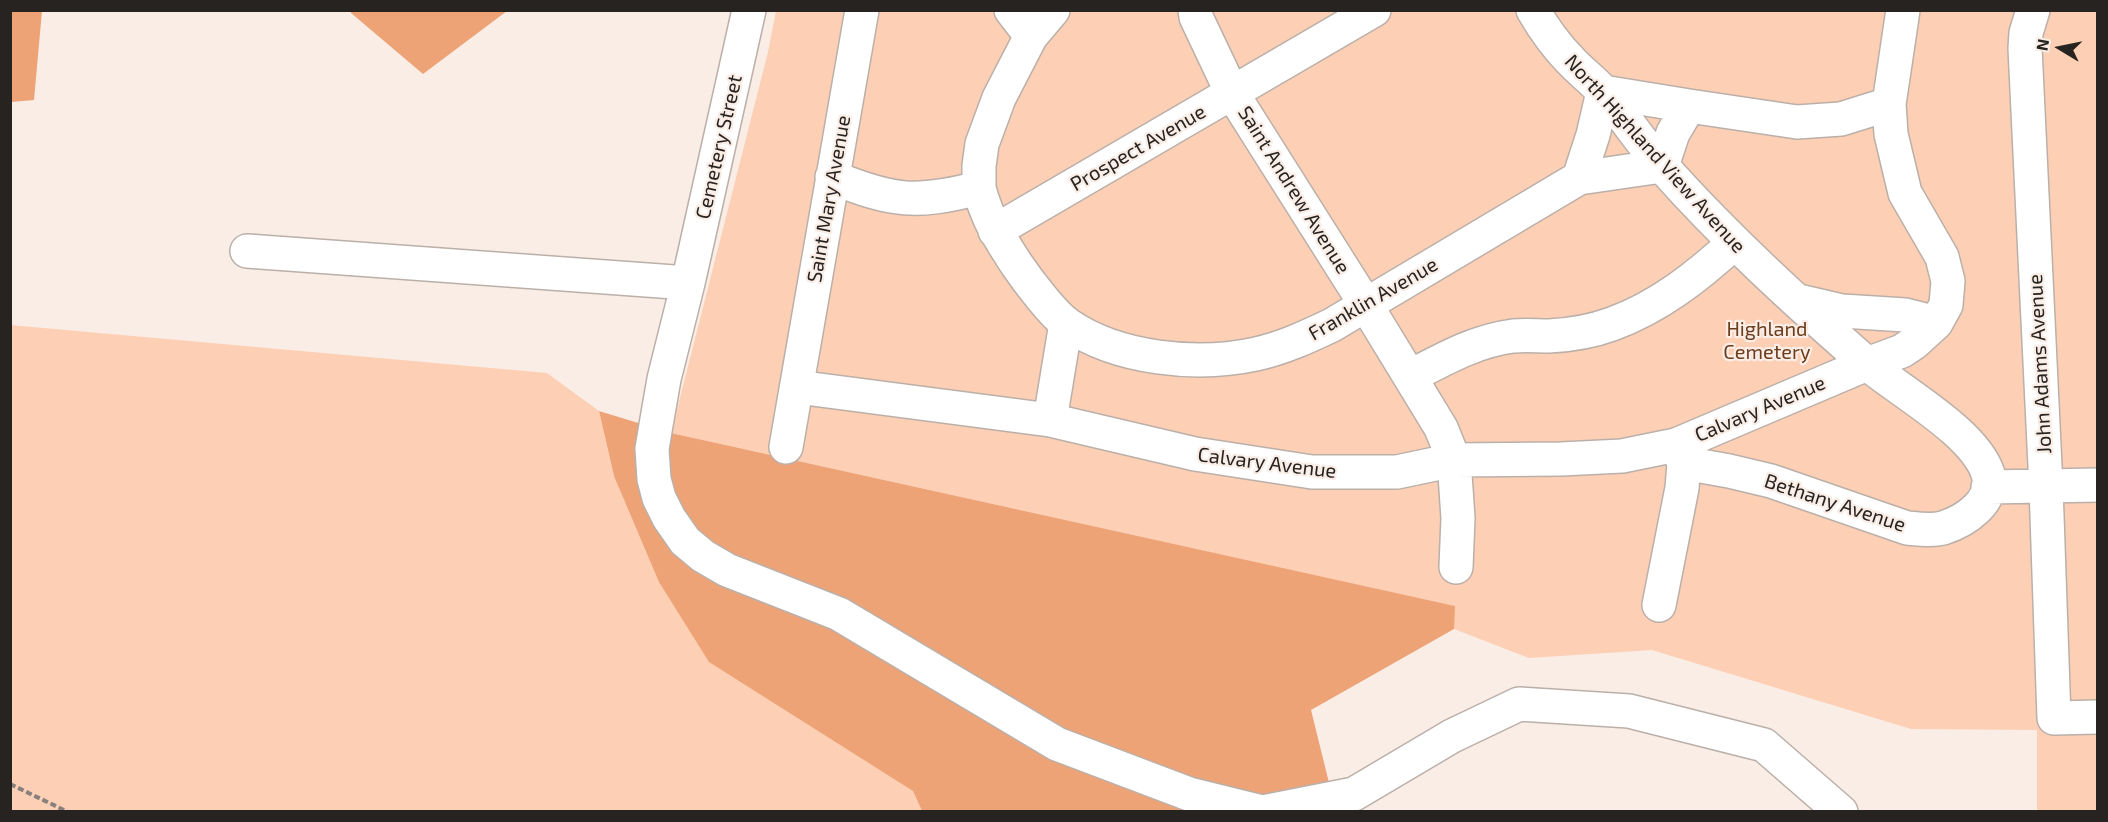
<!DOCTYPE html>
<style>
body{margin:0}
#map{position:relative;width:2108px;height:822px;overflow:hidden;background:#f9ede6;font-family:"Exo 2",sans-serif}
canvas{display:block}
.frame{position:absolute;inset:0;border:12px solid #272320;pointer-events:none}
.north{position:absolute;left:2030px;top:18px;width:60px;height:60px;-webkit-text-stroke:4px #f9ede6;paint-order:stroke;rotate:280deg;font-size:16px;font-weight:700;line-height:24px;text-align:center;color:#272320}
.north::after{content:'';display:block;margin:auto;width:21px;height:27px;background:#272320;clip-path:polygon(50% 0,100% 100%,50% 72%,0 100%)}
</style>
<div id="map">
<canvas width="2108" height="822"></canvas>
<div class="frame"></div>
<div class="north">N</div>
</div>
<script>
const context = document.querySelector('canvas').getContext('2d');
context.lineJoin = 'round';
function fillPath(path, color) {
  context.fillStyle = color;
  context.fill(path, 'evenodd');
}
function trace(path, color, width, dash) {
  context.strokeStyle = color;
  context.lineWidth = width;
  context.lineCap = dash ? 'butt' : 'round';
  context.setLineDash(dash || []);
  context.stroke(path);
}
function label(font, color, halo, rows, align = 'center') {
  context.font = font + ' "Exo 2",sans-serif';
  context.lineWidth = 4.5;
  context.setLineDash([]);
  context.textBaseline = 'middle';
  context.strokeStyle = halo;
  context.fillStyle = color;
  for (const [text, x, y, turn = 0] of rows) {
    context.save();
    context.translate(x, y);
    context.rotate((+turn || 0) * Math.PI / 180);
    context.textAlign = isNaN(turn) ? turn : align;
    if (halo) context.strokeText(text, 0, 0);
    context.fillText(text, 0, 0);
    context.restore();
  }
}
fillPath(new Path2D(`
 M776,11h1321v800h-60v-81l-126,-1 -259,-79 -123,8 -75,-29v-23l-783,-173 97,-381z
 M10,325l537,48 52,38 15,65 299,315 9,20h-911z`), '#fdcfb4');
fillPath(new Path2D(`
 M11,10l31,1 -8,89 -23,2z
 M351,11v-1l156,1 -84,63 -72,-61z
 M599,411l72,22 784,173 -1,23 -143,81 24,97 23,4h-436l-9,-20 -204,-129 -50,-80 -45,-106z`), '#eda376');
const minor = new Path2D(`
 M749,10l-61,273 -24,96 -8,46 -4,24 2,30 5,19 10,20 16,23 18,15 24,14 112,44 218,130 132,50 73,18
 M1011,10l20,26
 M1195,10l1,7 36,76 134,212 75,123 13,32 4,58 -2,49
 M1533,10c11,19 23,36 38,51 10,11 23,20 33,32 21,24 38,51 59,74 62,70 132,134 202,195 34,29 110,70 123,112 8,27 -23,47 -45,54 -11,3 -24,1 -36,0l-136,-47 -42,-10 -45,-8 -8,-18
 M2033,10l-7,23 -1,15 21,439 8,231
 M832,177c61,25 84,27 147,11v-22l3,-22 17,-46 32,-62 22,-26
 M1579,178l14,-43 10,-43 86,14
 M979,188c8,31 21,51 38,77 11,16 35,48 50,59 50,35 130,43 189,30 27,-6 51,-17 76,-29l247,-147 83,-12 11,-33 16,-27 108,16 44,-3 48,-15
 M995,231l379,-221
 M247,251l441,32
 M1799,301l43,10 63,4 31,8
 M1411,376c33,-17 64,-35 102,-40 12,-1 24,0 36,0 21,-1 44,-5 63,-12 47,-17 86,-48 122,-81
 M797,387l253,33 145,34 117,18h85l57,-12 107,-1 61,-3 54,-11 191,-81 35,-13 12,-8 22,-20 10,-18 2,-24 -6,-24 -37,-64 -14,-59 -2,-30 14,-94
 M1050,420l16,-97
 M786,447l76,-437
 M1988,487l110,-2
 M1659,605l23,-117 2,-25
 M2054,718l44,-1
 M1263,812l91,-18 98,-58 67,-32 110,7 135,34 77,67`);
trace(minor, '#bbb0a9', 36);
trace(new Path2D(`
 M10,784l58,28`), '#88807c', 4, [6, 3]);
trace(minor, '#fff', 33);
label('20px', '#272320', '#f9ede6', [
 ["Cemetery Street",719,147,-77],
 ["Prospect Avenue",1138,148,-30],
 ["North Highland View Avenue",1655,154,48],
 ["Saint Andrew Avenue",1294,190,58],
 ["Saint Mary Avenue",829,199,-80],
 ["Franklin Avenue",1373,299,-30],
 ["John Adams Avenue",2040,364,-93],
 ["Calvary Avenue",1760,409,-23],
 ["Calvary Avenue",1267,463,7],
 ["Bethany Avenue",1835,503,18]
]);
label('20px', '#6c3c1c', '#f9ede6', [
 ["Highland",1767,329],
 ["Cemetery",1767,352]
]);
</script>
